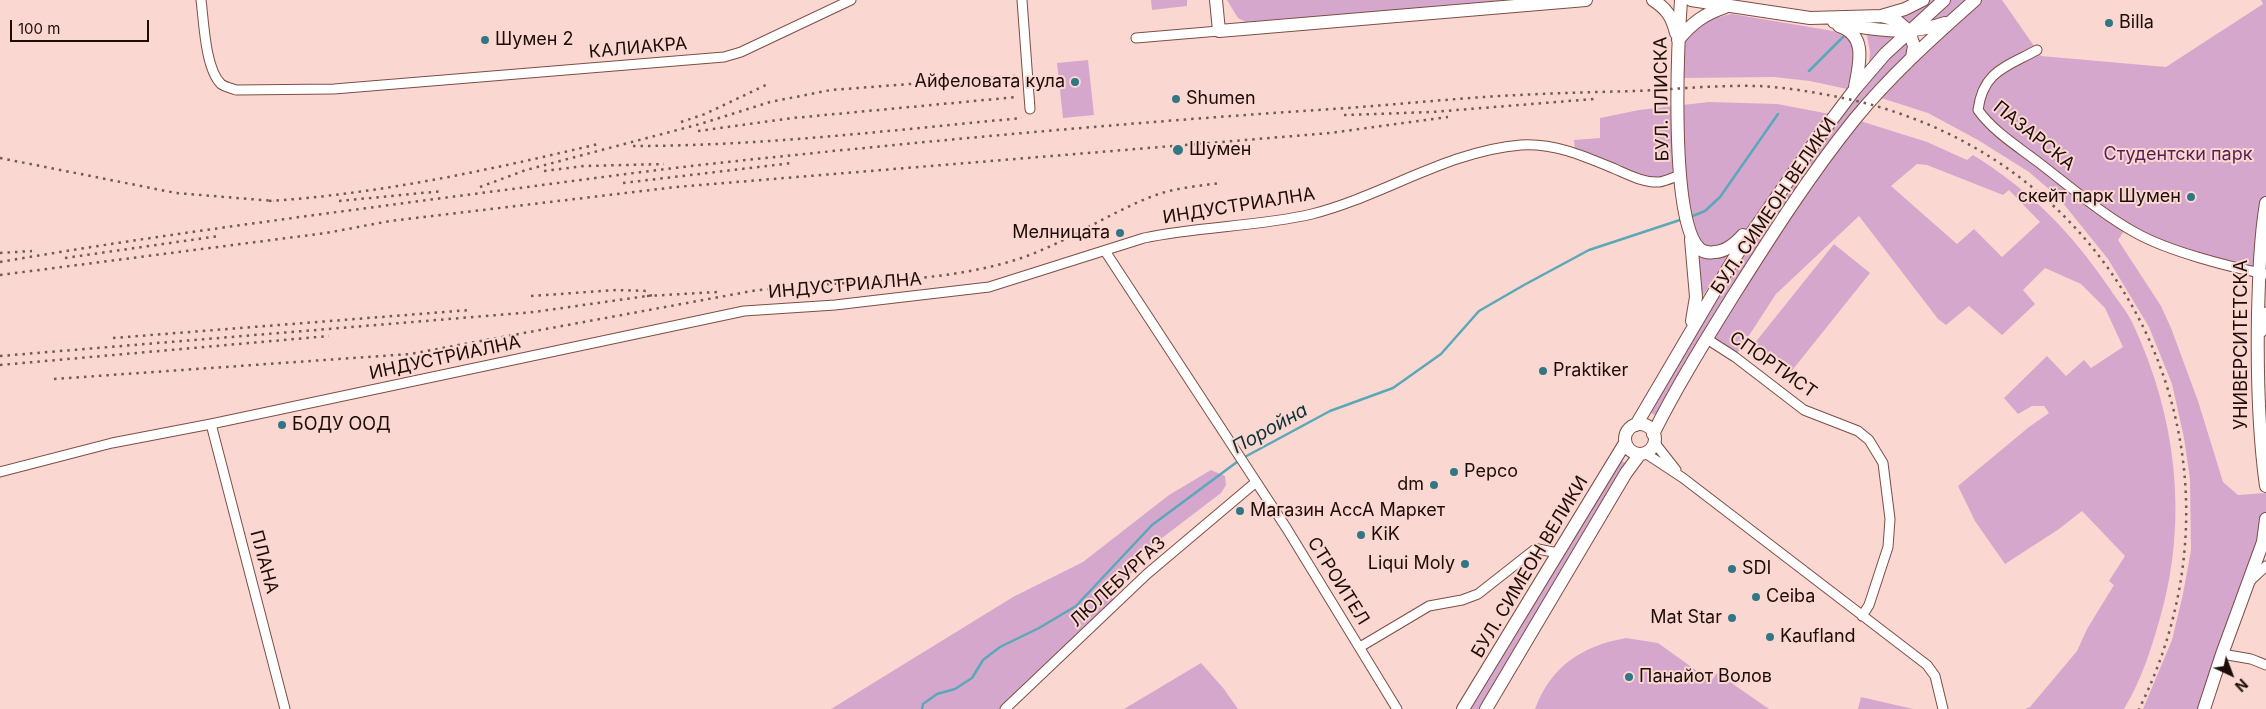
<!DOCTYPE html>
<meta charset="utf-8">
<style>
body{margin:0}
#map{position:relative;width:2266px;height:709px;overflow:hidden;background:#fad8d1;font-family:Inter,sans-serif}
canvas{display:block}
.north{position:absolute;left:2206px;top:649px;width:50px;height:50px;-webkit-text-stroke:4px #fad8d1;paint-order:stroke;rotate:137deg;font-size:14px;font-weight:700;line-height:20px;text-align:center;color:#1e0c08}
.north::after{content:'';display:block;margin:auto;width:18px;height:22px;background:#1e0c08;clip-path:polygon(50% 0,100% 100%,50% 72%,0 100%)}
.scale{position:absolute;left:10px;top:20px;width:139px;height:22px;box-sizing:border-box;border:2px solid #1e0c08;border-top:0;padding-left:6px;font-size:15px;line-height:18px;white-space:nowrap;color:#1e0c08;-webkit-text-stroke:4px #fad8d1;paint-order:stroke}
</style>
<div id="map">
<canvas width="2266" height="709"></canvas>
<div class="north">N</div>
<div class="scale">100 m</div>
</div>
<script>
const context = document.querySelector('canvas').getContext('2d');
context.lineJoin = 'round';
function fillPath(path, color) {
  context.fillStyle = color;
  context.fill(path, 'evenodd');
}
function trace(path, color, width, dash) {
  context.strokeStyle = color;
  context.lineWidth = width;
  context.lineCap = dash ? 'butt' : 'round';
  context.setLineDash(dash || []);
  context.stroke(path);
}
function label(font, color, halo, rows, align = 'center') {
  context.font = font + ' Inter,sans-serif';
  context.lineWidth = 4;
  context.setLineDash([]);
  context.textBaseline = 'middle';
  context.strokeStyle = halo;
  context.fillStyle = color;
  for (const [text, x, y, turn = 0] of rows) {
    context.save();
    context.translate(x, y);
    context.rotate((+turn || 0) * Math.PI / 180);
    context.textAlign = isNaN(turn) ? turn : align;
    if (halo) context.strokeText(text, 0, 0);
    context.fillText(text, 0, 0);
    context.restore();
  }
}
fillPath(new Path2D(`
 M1151,0h36v6l-35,4z
 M1227,0h299l-280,22 -8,-4z
 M1928,0h8l-28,26 -14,-11z
 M1949,0h17l-26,22 -18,3z
 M1975,0h27l39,56 125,11 97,-63 -2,-4h5v203l-7,69 -95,-27 -38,-17 -8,12 43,66 10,22 27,73 25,81 15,13 28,-2v35l-62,181h-61l29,-69 11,-46 8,-44 -1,-71 -6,-41 -12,-54 -23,-57 -41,-68 -50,-62 -29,-25 -51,-32 -50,-27 -53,-17 -21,23 73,23 40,18 6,-5c58,36 99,78 137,134 7,11 17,22 23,35 43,92 56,195 27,294 -9,32 -19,63 -36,91h-99l5,-2 47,-56 10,-22 27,-44 -5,-4 16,-25 -43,-45 -23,18 -54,35 -30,-43 -17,-35 71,-59 20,-14 -5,-7h-12l-14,8 -14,-16 43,-42 19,20 18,-16 7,8 32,-21 -18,-39 -24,-24 -36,-16 -22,22 12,14 -33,31 -33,-29 -23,19 -8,-6 -79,-103 -83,78 -41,63 -28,-18 42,-76 -94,152 -6,-3 94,-156 114,-163 51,-55 3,11zM1917,164l10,1 76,30 6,-5 31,32 -38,35 -28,-28 -17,15 -66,-58z
 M1732,14l101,17 18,9 6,18 -10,31 -37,-8 -36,-4 -90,1c0,-10 -3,-26 0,-35 5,-19 32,-26 48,-29z
 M1866,30l30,4 -27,28 1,-10z
 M1088,60l6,55 -31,3 -6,-55z
 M1709,102l68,2 58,11 -98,128 -37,6 -20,-74 -22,7 -83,-30 -1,-12 26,-2v-20l39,-8z
 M1834,244l36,29 -80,100 -36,-29z
 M1698,251h34l-30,46z
 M1620,460l7,4 -148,245h-9z
 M1211,470l14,6 1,9 -5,8 -80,61 -2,13 -27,21 -2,9 9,5 -114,107h-174l182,-112 70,-35 86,-67z
 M1626,638l32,5 53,38 6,-8 52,36h-234c16,-43 47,-63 91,-71z
 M1201,663l23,26 14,20h-114z
 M1861,697l52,12h-55z`), '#d5a7cd');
trace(new Path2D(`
 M1809,71l34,-34
 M1690,217l15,-6 15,-14 58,-83
 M922,709l1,-5 14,-10 18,-5 17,-11 11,-18 17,-13 39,-19 37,-22 76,-81 89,-66 89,-48 63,-23 48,-34 38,-43 45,-26 65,-35 94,-31`), '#5aa8b8', 2.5);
const street = new Path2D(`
 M201,0c3,22 4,68 20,84 4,3 10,4 15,6l98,-1 390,-32 17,-5 110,-52
 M1022,0l8,109
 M1136,38l83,-7
 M2037,50c-31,17 -54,21 -59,60 15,21 39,36 60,52 30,23 65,53 98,71 32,18 93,34 130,41
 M1105,251l182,278 110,180
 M2262,332l4,-20
 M1707,339l28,18 69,53 54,21 11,9 14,23 7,56 -2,28 -19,58 -7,11
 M211,424l74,285
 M1654,442l22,28
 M1645,453l38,25 244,187 8,11 8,33
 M0,472l112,-29 99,-19 533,-113 91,-6 154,-18 155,-49c55,-12 113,-11 168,-24 71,-18 135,-63 209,-69 34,-2 63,11 94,24 14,6 29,14 44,13 7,-1 15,-5 21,-7
 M2250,581l16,-15
 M1360,647l69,-41 33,-6 16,-6 56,-44 4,-1 20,4
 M2222,654l29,5 15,6
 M1005,709l142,-135 109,-92`);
const secondary = new Path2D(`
 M1216,0l3,31 367,-31
 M1653,0c14,9 19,17 23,33
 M1681,0c-3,42 -12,223 19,249 3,3 10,4 14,3 12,0 21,-8 29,-17
 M1691,0l119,18 71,-2 15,4 13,11 5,15 -2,11
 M1881,16l24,-7 18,-9
 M1834,22c37,8 75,14 111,1
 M1839,26c29,9 20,39 16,61
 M1678,40c14,-17 26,-26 47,-33
 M2266,203c-6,37 -7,74 -8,111 -1,58 0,115 8,172
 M1691,239l5,58 -4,24
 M1625 439a15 15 0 1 1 30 0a15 15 0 1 1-30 0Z
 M1636,425l97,-165 82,-118 40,-53 30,-35 59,-54
 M1653,434c24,-48 52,-93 80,-138 38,-60 76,-120 121,-176 36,-44 78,-82 121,-120
 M1463,709l162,-266
 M1486,709l140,-236 14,-19
 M2204,709l18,-55 41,-112 3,-23`);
trace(street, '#7d4e44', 11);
trace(secondary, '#7d4e44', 14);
trace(street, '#fff', 9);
trace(secondary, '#fff', 12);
trace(new Path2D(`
 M1344,115l88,-3 162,-13
 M681,122l24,-8 65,-31
 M698,131l95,-13 224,-21
 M633,146c130,0 260,-16 389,-28
 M0,158l176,35 98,8
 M544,171l40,-5 80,-2
 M623,183l169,-20
 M480,187l46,-17 174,-46 70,-22 61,-12 184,-14
 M269,201c110,-7 221,-31 329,-57
 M339,201l104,-10
 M0,253l32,-2
 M65,258l154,-22
 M0,262c157,-27 315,-47 473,-68 88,-11 176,-24 264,-33 198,-21 397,-39 595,-52 62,-4 124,-11 186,-14 40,-2 79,-3 119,-4 40,-2 80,-6 120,-5 30,1 61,7 91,13 278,61 418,356 291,610
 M0,275l326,-42 64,-12 286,-34 654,-54 118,-16
 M531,296l85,-6 33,1
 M647,296l70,-4
 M113,338l357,-28
 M0,356l534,-44 120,-17
 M0,365l329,-29
 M54,379l356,-25 342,-63c86,-12 176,-5 260,-30 50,-15 92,-46 141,-65 21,-8 45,-10 67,-13`), '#715954', 2.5, [2.5, 5]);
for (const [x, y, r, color] of [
 [2109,23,5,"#307683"],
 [485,40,5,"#307683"],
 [1075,82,5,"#307683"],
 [1176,99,5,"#307683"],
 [1178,150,6,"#307683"],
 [2191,197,5,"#307683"],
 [1120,233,5,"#307683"],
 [1543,371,5,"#307683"],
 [282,425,5,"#307683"],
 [1454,472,5,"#307683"],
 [1434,485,5,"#307683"],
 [1240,511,5,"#307683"],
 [1361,535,5,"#307683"],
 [1465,564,5,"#307683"],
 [1732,569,5,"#307683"],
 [1756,597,5,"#307683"],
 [1732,618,5,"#307683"],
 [1770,637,5,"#307683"],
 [1629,677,5,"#307683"]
]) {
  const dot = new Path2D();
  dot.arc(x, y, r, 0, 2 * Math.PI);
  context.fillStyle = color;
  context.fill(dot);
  trace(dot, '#fad8d1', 2);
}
label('18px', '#1e0c08', '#fad8d1', [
 ["Billa",2119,23],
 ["Шумен 2",495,40],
 ["Айфеловата кула",1065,82,"right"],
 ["Shumen",1186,99],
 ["Шумен",1189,150],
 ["скейт парк Шумен",2181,197,"right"],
 ["Мелницата",1110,233,"right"],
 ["Praktiker",1553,371],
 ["БОДУ ООД",292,425],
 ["Pepco",1464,472],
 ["dm",1424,485,"right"],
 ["Магазин АссА Маркет",1250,511],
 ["KiK",1371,535],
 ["Liqui Moly",1455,564,"right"],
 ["SDI",1742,569],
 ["Ceiba",1766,597],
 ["Mat Star",1722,618,"right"],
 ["Kaufland",1780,637],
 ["Панайот Волов",1639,677]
], 'left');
label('18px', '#1e0c08', '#fad8d1', [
 ["КАЛИАКРА",638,48,-5],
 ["БУЛ. ПЛИСКА",1662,99,-91],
 ["ПАЗАРСКА",2034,136,39],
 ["ИНДУСТРИАЛНА",1239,206,-9],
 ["БУЛ. СИМЕОН ВЕЛИКИ",1774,206,-56],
 ["ИНДУСТРИАЛНА",845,286,-5],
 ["УНИВЕРСИТЕТСКА",2242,345,-90],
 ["ИНДУСТРИАЛНА",445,358,-12],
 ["СПОРТИСТ",1773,365,35],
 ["ПЛАНА",264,562,75],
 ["БУЛ. СИМЕОН ВЕЛИКИ",1530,567,-59],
 ["СТРОИТЕЛ",1338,581,58],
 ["ЛЮЛЕБУРГАЗ",1118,582,-43]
]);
label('18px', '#581e52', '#fad8d1', [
 ["Студентски парк",2178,155]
]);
label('italic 19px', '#093138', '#fad8d1', [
 ["Поройна",1270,429,-29]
]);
</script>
